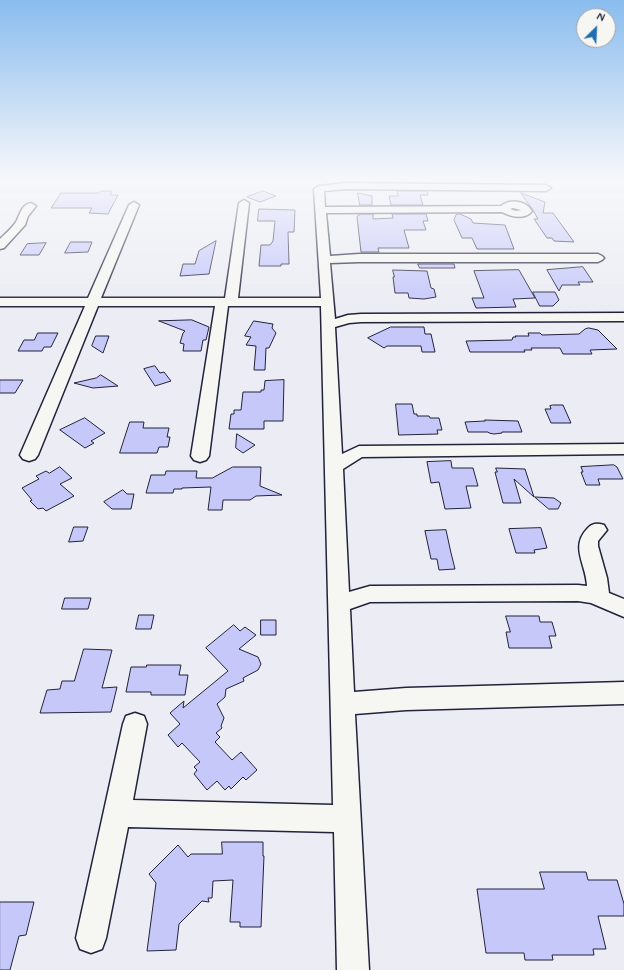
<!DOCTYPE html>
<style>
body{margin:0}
#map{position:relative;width:624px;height:970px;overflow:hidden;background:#ecedf4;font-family:Mynerve,sans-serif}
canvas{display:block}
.north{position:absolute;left:576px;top:8px;width:40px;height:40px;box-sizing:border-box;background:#f6f6f2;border:1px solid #a1a1a9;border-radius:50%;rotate:24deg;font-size:11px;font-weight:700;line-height:16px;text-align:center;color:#22223b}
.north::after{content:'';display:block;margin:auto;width:14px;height:18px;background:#1f6fb2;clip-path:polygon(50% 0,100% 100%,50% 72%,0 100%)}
</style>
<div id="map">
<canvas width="624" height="970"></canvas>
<div class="north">N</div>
</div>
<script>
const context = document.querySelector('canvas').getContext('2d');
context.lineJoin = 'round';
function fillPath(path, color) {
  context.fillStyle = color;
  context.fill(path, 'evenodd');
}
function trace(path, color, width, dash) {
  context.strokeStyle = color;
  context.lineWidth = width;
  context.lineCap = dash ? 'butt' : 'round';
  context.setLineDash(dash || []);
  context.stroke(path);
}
const building = new Path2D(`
 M101,191h11l-2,4h8l-10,19 -19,-1 3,-5h-41l10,-15h37z
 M263,191l13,5 -16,6 -13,-5z
 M397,191h30l1,4h-8l3,10h-32l-2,-9h9z
 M358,193l14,3v9h-12z
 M521,193l24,9 -2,11h10l21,29 -20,-1 -2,-3h-5l-13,-19h4l-5,-9z
 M259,209l36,1 -1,22h-6l1,32h-8v2h-22l2,-21h9l3,-4 2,-20h-17z
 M361,214h12v5l20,-1 -1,-4h34l2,7h-5l3,9h-22l5,18h-31l1,4h-18l-4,-35z
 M457,214h3l11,5 2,4 32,2 9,24h-37l-5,-11h-10l-8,-18z
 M216,241l-7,33 -29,2 3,-12h12l4,-13z
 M71,242h21l-4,10 -23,1z
 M46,243l-7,12h-19l7,-11z
 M418,264h36l1,4h-35z
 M583,267l10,15h-15l2,3h-18l-3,6 -12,-21z
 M393,270l34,1 4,17 3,1 2,8 -12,2 -15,-1 -1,-5h-13l-2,-16h1z
 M519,270l16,28 -22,1 3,8 -40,1 -4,-10h12l-10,-27z
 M533,292h22l4,8 -6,6h-13z
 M192,320l17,7 -3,13h-3l-2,11h-18l1,-7 -4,-1 3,-10 2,-2 -26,-10z
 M254,321l19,3 -1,4 4,5 -7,15h-3l-1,22h-11l2,-24 -10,-1 5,-8 -6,-1z
 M391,327h33l1,7h6l4,18h-13l-1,-6h-34l-3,2 -16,-10z
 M589,328l9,2 19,19 -27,1 2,4h-29l-3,-6h-29l1,2h-8l1,2h-55l-4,-11 46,-1 1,-3h3l-1,-1h14l-1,-3h12l2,2 37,-1 6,-5z
 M38,333h20l-7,14h-7l-2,4h-24l6,-11h10z
 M96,336h13l-6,17 -11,-7z
 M155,366l5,7 4,-1 7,9 -16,5 -11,-17z
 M101,375l17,11 -25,2 -19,-5 22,-5z
 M0,380h23l-8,13h-15z
 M284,380l-1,41h-19v8h-35l2,-15h3v-4h7l2,-18h18v-2h3l1,-9z
 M396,404h16l2,10h3v2h12l1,2h9l3,12h-5l1,4 -39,1z
 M553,405h10l8,18h-20l-6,-14h6l-1,-3z
 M85,418l20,15 -14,8 3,2 -9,5 -25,-18z
 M485,420l33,1 4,11h-20v1l-8,1 -5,-1 -1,-1h-20l-3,-10 20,-1z
 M130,422h14l-1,6h26l-2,9h3l-2,10h-9l-2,6h-37z
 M237,434l18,11 -12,8 -7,-5z
 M451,461l1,7h21l5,18h-12l5,22 -26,1 -6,-27 -8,1 -4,-21z
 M614,465l3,2 6,12h-25l2,6h-14l-5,-13h2l-2,-5z
 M60,467l12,11 -12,6 14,12 -28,15 -3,-3 -5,1 -8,-8 2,-1 -10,-12 17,-9 -3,-3 10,-5 3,2z
 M233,467h28l-1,19 22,9 -26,1 -6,4h-27l-1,10h-14l3,-23 -29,1v1h-8l-1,4h-27l5,-18h14l1,-4h31l-1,7h16z
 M496,468l29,1 9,28 -20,-18 7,24h-18l-8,-31h2z
 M123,490l4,4h7l-3,15h-19l-8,-7z
 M535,497l19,1 7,5 -3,6h-9z
 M74,527h14l-5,14 -14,1z
 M541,528l6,20 -13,2 1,3h-19l-7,-24z
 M446,530l5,23 4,16 -16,1 -2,-11h-6l-6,-28z
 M65,598h26l-3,11h-26z
 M139,615h15l-3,14h-15z
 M506,616h33l1,6h12l4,14h-7l3,12h-43l-3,-16h4z
 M261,620h15v15h-15z
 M234,625l6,6 5,-4 11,8 -17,14 19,8 3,7 -3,6 -15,8 1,3 -18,8 -1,8 -8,7 7,14 -3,8 1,2 -6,5 4,4 -5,5 17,18 9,-8 16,18 -11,10 -3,-3 -12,12 -2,-3 -4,4 -8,-9 -10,9 -13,-16 3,-4 -3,-3 6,-5 -18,-19 -4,4 -10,-12 12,-11 -10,-11 14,-12 -1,7 45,-37 -22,-23z
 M84,649l28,1 -10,38 15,-1 -6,25 -71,1 7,-23 13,-1 2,-8h12z
 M147,665h34l-2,10h9l-3,20h-34v-3h-25l5,-25h15z
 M222,842h41v14h1l-3,71h-21v-5h-10l3,-42 -20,1 -1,17h-4l1,4 -7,-1 -23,23 -3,26 -29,1 9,-68 -7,-9 29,-29 10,12 3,-3h31z
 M540,872h46l2,8h29l7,24v12h-26l8,33h-13l1,6h-42l1,5h-28l-1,-7h-38l-9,-64h67z
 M0,902h34l-8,33 -7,1 -9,34h-10z`);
fillPath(building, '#c6c8fa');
trace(building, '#22223b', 1);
const minor = new Path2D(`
 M345,183l201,2 5,3 -5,3 -201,-2 -21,2 1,16 176,-1c10,-8 25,-5 31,5 -7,9 -21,6 -30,1l-176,1 4,43 29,-2h239l4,2 2,2 -2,2 -4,2h-239l-29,1 5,56 13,-4 13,-1 263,-1v8l-263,1 -12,1 -14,4 7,127 17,-8 265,-2v10l-262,3 -19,12 6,123 21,-6 208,-1 9,1c-1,-22 -17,-39 0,-57 5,-6 10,-6 17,-4l3,5 -9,11v5l9,32 2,15 15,6v18l-33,-14 -13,-2 -208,1 -20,7 4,83 52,-4 218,-6v22l-218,6 -51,4 14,256h-32l-3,-138 -206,-5 -22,111 -4,11 -11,4 -11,-4 -4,-11 47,-214 3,-8 9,-3 9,3 3,8 -14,76 200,5 -12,-499h-93l-19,150 -3,4 -6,2 -6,-2 -3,-4 24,-150h-117l-60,149 -3,4 -6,2 -6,-2 -3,-4 65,-149h-85v-8h88l41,-93 5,-3 5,3 -38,93h124l14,-95 5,-3 5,3 -11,95h83l-7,-109 5,-3zM513,208l8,2 -5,1 -6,-2z
 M31,203l5,3 -8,10 -3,9 -21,23 -4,1v-10c5,-5 12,-11 16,-17 4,-7 5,-17 15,-19z`);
trace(minor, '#22223b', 3);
fillPath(minor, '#f6f6f2');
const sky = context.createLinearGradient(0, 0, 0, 311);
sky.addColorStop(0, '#89bcee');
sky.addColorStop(0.57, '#f6f7fa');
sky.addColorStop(1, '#f6f7fa00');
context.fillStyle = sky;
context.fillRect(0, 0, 624, 311);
</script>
